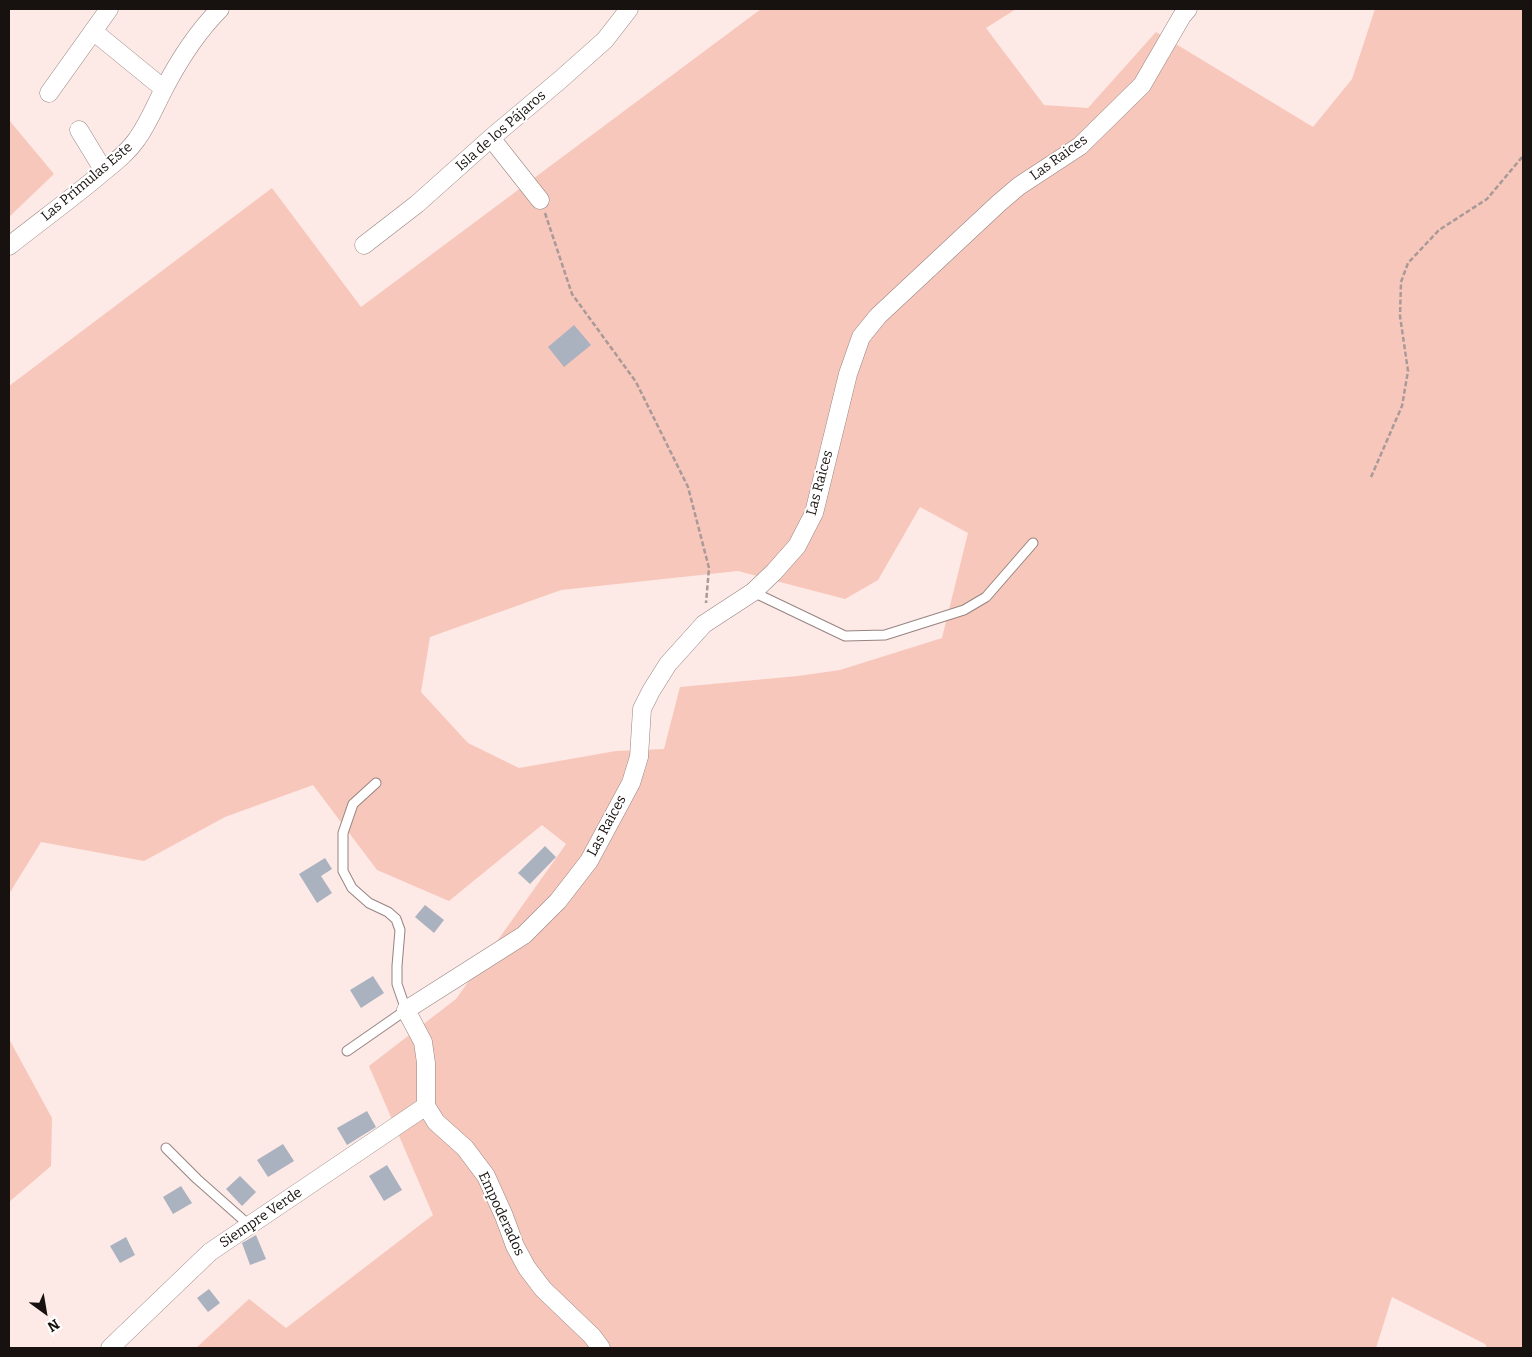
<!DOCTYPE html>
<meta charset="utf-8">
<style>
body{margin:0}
#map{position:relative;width:1532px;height:1357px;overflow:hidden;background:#fde9e5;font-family:Bitter,serif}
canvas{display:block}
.frame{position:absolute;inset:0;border:10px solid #17110f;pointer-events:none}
.north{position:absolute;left:20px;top:1287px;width:50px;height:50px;-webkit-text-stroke:4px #fff;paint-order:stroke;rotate:148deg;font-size:14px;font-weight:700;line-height:20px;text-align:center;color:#17110f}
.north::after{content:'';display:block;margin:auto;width:18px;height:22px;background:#17110f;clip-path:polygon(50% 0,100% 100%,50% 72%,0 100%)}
</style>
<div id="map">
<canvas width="1532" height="1357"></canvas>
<div class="frame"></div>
<div class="north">N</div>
</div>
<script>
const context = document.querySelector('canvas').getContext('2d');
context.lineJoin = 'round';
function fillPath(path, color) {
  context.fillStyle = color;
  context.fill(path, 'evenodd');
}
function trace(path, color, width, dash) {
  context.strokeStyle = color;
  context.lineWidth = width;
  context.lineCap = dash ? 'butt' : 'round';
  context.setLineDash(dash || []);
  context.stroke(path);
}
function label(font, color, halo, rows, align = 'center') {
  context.font = font + ' Bitter,serif';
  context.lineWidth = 4;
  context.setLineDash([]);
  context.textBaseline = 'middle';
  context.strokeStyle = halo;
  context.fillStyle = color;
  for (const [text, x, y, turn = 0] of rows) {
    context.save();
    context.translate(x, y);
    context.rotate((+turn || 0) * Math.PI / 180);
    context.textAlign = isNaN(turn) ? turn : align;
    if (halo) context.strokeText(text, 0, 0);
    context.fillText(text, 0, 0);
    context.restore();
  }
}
fillPath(new Path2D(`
 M761,9h255l-30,19 58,77 44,3 68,-76 157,95 39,-48 23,-70h148v1339h-36l-2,-4 -93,-47 -16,51h-1180l53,-49 37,29 147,-113 -64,-149 87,-67 110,-155 -24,-19 -93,76 -72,-31 -64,-85 -88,32 -81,44 -103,-19 -32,52v-508l263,-198 89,119zM920,507l48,26 -26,105 -102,32 -42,6 -118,11 -16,62 -48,2 -97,17 -51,-25 -47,-51 9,-55 131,-47 177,-19 107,28 33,-19z
 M9,120l45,54 -45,43z
 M9,1039l43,79 -1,48 -42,36z`), '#f8c7bb');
fillPath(new Path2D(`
 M574,325l17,20 -27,22 -16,-20z
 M545,846l11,11 -26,27 -12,-11z
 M325,858l7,11 -11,7 11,17 -15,10 -18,-29z
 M425,905l19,15 -10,13 -19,-16z
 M373,976l11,17 -23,15 -11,-18z
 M367,1111l9,16 -29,18 -10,-17z
 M283,1144l11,17 -26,16 -11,-17z
 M387,1165l15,25 -18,11 -15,-25z
 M240,1176l16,16 -14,14 -16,-17z
 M181,1186l11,17 -19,11 -10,-17z
 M256,1235l10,24 -16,6 -8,-22z
 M126,1237l9,18 -15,8 -10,-17z
 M209,1289l11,14 -12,9 -11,-14z`), '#aab2c0');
const service = new Path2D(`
 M753,592l92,44 40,-1 79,-25 22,-13 47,-54
 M347,1051l59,-41 -9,-26v-18l3,-36 -4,-11 -8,-7 -19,-9 -17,-15 -9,-17v-38l10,-29 23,-21
 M166,1148l31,31 52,46`);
const minor = new Path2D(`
 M93,31l71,58
 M49,93l60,-84
 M79,130l25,41
 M491,138l49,62
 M364,245l53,-41 74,-66 69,-58 45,-40 24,-31
 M9,246c29,-23 58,-44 87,-68 14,-12 30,-23 41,-39 11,-15 18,-33 27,-50 14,-27 34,-58 56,-80
 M110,1348l100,-96 216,-146
 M601,1348l-9,-12 -49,-47 -16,-21 -12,-22 -11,-30 -18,-40 -21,-28 -29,-26 -10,-16v-43l-3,-21 -17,-32 118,-75 34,-34 31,-40 42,-78 8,-26 3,-48 9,-18 17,-27 36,-40 49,-32 21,-20 23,-26 17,-33 34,-139 13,-37 17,-21 121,-113 20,-17 61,-40 62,-61 40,-69 6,-7`);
trace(service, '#968480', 11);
trace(minor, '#968480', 19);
trace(new Path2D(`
 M545,213l27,81 64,88 52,105 21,81 -3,35
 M1371,477l31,-71 6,-35 -8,-55 1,-34 7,-19 31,-33 48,-31 36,-43`), '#a99a97', 2.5, [5, 2.5]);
trace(service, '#fff', 9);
trace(minor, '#fff', 18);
label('14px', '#17110f', '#fff', [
 ["Isla de los Pájaros",501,131,-41],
 ["Las Raices",1059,158,-36],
 ["Las Prímulas Este",87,182,-40],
 ["Las Raices",820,483,-75],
 ["Las Raices",607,826,-62],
 ["Empoderados",501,1214,65],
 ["Siempre Verde",261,1218,-34]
]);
</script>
